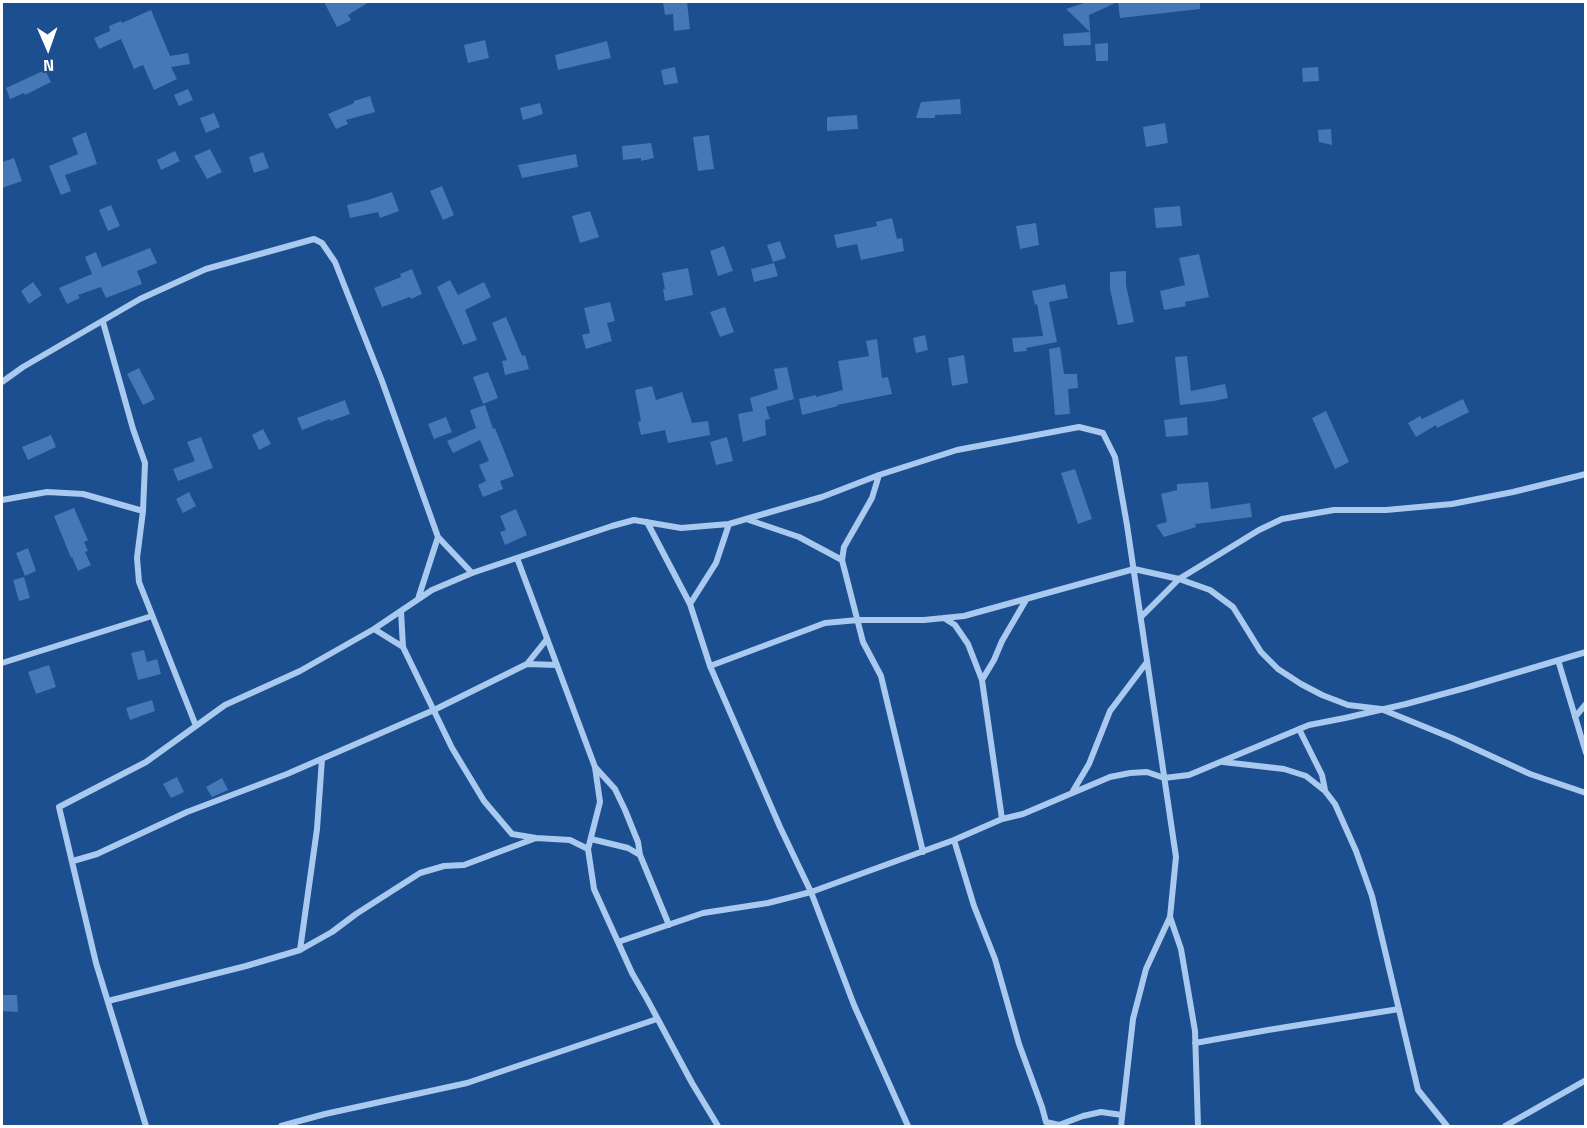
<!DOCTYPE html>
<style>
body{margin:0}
#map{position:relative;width:1587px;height:1128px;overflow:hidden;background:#1b4f8f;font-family:"Titillium Web",sans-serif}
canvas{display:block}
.frame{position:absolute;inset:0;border:3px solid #fff;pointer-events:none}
.north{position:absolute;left:18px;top:18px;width:60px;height:60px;-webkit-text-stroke:4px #1b4f8f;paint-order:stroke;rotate:178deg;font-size:16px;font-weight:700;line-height:24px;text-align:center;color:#fff}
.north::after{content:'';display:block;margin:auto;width:21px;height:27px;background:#fff;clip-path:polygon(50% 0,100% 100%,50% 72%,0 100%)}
</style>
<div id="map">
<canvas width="1587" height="1128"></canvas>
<div class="frame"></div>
<div class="north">N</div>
</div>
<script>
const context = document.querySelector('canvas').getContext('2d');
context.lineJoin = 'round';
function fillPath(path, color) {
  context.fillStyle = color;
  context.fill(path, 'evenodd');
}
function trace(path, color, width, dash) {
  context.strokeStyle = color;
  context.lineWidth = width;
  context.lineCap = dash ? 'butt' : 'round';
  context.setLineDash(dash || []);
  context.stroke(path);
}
fillPath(new Path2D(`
 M324,2h45l-21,13 3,5 -14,7z
 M663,2h24l3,27 -16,2 -1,-17 -8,1z
 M1087,2h113v7l-80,9 -2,-16 -29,13 2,30 -27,1 -1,-12 27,-2 -24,-23z
 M151,10l19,46 18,-3 2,11 -19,3 6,12 -23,11 -11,-25 -9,4 -13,-30 -22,10 -5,-11 16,-7 -1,-5 12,-5 1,2z
 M485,40l4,18 -21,5 -4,-18z
 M607,41l4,17 -53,12 -3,-15z
 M1108,43v18h-12l-1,-17z
 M675,67l3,16 -14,2 -3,-15z
 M1318,67l1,14 -16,1 -1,-14z
 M45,70l6,12 -26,13 -1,-2 -14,6 -4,-11z
 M188,89l5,11 -14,6 -5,-11z
 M370,96l5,16 -29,8 2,4 -12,5 -8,-15 26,-11v-2z
 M960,99l1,15 -26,1v3h-19l5,-16z
 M540,103l3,11 -20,6 -3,-12z
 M214,113l6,14 -14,6 -6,-15z
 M857,115l1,14 -31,2v-14z
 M1165,123l3,20 -22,4 -3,-20z
 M1331,129l1,16 -13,-3 -1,-12z
 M86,132l11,32 -32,11 6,16 -10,4 -12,-29 29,-12 -6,-16z
 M709,135l5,34 -16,2 -5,-34z
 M651,143l3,15 -13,3v-3l-18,2 -1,-14z
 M210,149l12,23 -15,7 -13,-23z
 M175,151l5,10 -19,9 -4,-10z
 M263,152l6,16 -15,5 -5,-16z
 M576,154l2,13 -56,11 -4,-13z
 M14,158l8,23 -20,7v-26z
 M442,186l12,29 -11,5 -13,-29z
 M392,192l7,19 -19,7 -2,-6 -28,6 -3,-13 21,-5z
 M111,205l9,21 -12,5 -9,-21z
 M1180,206l2,20 -26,2 -2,-20z
 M590,211l9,26 -19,6 -8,-27z
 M892,218l5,21 5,-1 2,13 -43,9 -4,-16 -20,4 -3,-13 43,-9 -1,-4z
 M1036,223l3,22 -19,4 -4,-23z
 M780,241l6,17 -13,4 -6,-17z
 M724,246l9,25 -15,5 -8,-25z
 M150,248l7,15 -20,8 5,13 -36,14 -5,-11 -23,8 2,3 -13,6 -8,-16 33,-14 -7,-17 11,-5 6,15z
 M1199,254l10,43 -24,5 1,4 -22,4 -4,-19 25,-6 -6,-27z
 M774,263l4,13 -24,6 -3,-13z
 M688,268l5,27 -28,6 -2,-12h2l-3,-16z
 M412,269l10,25 -11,5 -1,-2 -28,10 -8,-19 27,-11 -1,-3z
 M1126,271v14l8,37 -16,3 -8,-36v-17z
 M450,280l8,15 26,-13 7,15 -26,13 12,30 -14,5 -26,-58z
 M33,282l9,13 -13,9 -8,-13z
 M1065,284l3,14 -19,4 8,40 -31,6 1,3 -13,1 -2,-14 31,-2 -6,-32 -2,1 -3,-14z
 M610,302l5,19 -8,2 5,18 -26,8 -4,-14 8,-2 -6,-25z
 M725,307l9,25 -14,5 -10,-25z
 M506,317l16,39 3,-1 4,14 -24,6 -3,-14 5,-1 -15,-37z
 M925,335l3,15 -12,3 -3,-15z
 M877,339l5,39 6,-1 4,17 -55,11 1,1 -36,9 -3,-16 17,-4v2l27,-7 -5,-29 31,-5 -3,-15z
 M1060,347l4,27h13l1,14 -10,1 2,25 -15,1 -6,-66z
 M964,355l4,28 -16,3 -4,-28z
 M1187,356l4,35 34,-7 3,14 -14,3 -34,4 -5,-48z
 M787,367l7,32 -28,8 4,12 -5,1 1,15 -23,7 -5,-28 15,-3 -3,-13 28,-9 -4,-20z
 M139,368l16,31 -12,6 -16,-31z
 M488,372l10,26 -15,6 -10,-27z
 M652,386l4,14 26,-8 10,31 16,-2 2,14 -42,8 -3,-13 -24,5 -3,-13 3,-1 -6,-31z
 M1463,399l6,13 -32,16 -1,-3 -20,12 -8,-14 12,-7 2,3z
 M345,400l5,14 -20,7v-2l-28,11 -5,-12z
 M485,405l8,24 2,-1 19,48 -14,5 3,8 -20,8 -5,-12 8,-4 -7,-16 10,-4 -9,-21 -27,13 -6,-12 29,-13 -6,-18z
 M1326,411l23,51 -14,7 -23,-51z
 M446,417l6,15 -18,7 -6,-15z
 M1187,417l1,18 -22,2 -2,-17z
 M263,429l8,15 -12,6 -7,-15z
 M51,435l5,12 -28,13 -6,-13z
 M201,437l12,31 -35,13 -5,-12 22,-8 -8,-19z
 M727,437l6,24 -17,4 -6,-23z
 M1075,469l17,50 -14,5 -17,-51z
 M1208,482l3,27 39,-6 2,14 -57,7 1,3 -32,10 -8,-12 11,-3 -6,-28 16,-4v-6z
 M189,492l7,14 -13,7 -7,-14z
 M74,508l14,32 -4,2 4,9 -3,1 6,13 -13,6 -6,-14 -1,1 -17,-42z
 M516,509l11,26 -22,10 -5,-13 6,-2 -6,-14z
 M28,548l8,23 -11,5 -9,-23z
 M24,577l6,21 -11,3 -6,-21z
 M144,650l3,12 10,-3 4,15 -23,6 -7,-27z
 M49,665l7,22 -20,7 -8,-22z
 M152,700l3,11 -25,9 -4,-12z
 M177,777l7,15 -13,6 -8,-14z
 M222,778l6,12 -16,7 -6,-10z
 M2,995h15l1,17 -16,-1z`), '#4478b7');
trace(new Path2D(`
 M103,322l30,107 12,34 -2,48 -6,47 2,24 57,144
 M2,382l21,-15 117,-68 66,-30 108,-30 8,4 13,19 47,119 56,156 34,36
 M879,475l-7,23 -28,49 -2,13 21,82 18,34 42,176
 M2,500l45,-8 36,2 60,17
 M746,519l53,18 43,23
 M647,522l43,82 20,62 70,161 31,65 43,113 54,121
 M517,558l78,209 5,35 -12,47 6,40 38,84 15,26 45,84 26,43
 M418,599l20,-62
 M690,604l26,-41 13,-39
 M401,611l2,36 49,101 32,53 28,33 24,4 34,2 18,9
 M1141,617l38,-38 80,-49 23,-11 52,-9h52l66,-6 61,-12 73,-18
 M944,618l11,7 13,19 14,36 20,139
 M374,629l29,18
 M1558,660l28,93
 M2,663l150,-47
 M527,664l30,1
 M710,666l115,-43 33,-3h66l40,-4 170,-47 45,10 31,11 23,17 28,45 17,17 23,15 21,11 26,10 33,4 71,29 78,36 56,19
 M982,680l12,-20 8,-19 24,-41
 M1575,717l11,-13
 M1299,729l23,46 3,15
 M1223,762l61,7 22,7 19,15 10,13 21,47 16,45 46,194 29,36
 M595,767l20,22 10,21 13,32 2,13 29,70
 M1073,791l16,-27 21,-53 37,-49
 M591,839l37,9 12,7
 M954,840l20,66 21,53 24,85 23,63 4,15 13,3 24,-9 18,-4 21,3
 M73,861l24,-7 90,-42 100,-38 147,-64 93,-46 20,-25
 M618,942l85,-29 65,-10 43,-11 143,-52 48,-21 21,-5 87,-37 20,-4 17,-1 17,6 25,-3 120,-50 36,-7 61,-14 59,-16 121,-36
 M300,950l17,-121 5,-70
 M108,1001l138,-35 54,-16 32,-18 24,-18 64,-41 24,-7 20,-1 72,-27
 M1195,1043l73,-13 131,-21
 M146,1126l-50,-163 -37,-156 87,-45 79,-57 75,-34 74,-42 58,-39 40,-17 140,-47 22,-6 47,8 48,-4 93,-27 57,-22 78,-25 122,-23 24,6 12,24 12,68 49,332 -6,60 11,32 14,82 3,95
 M281,1126l44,-12 142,-31 190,-64
 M1121,1126l12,-107 13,-50 24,-52
 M1505,1126l81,-46`), '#a9c9ee', 6);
</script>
